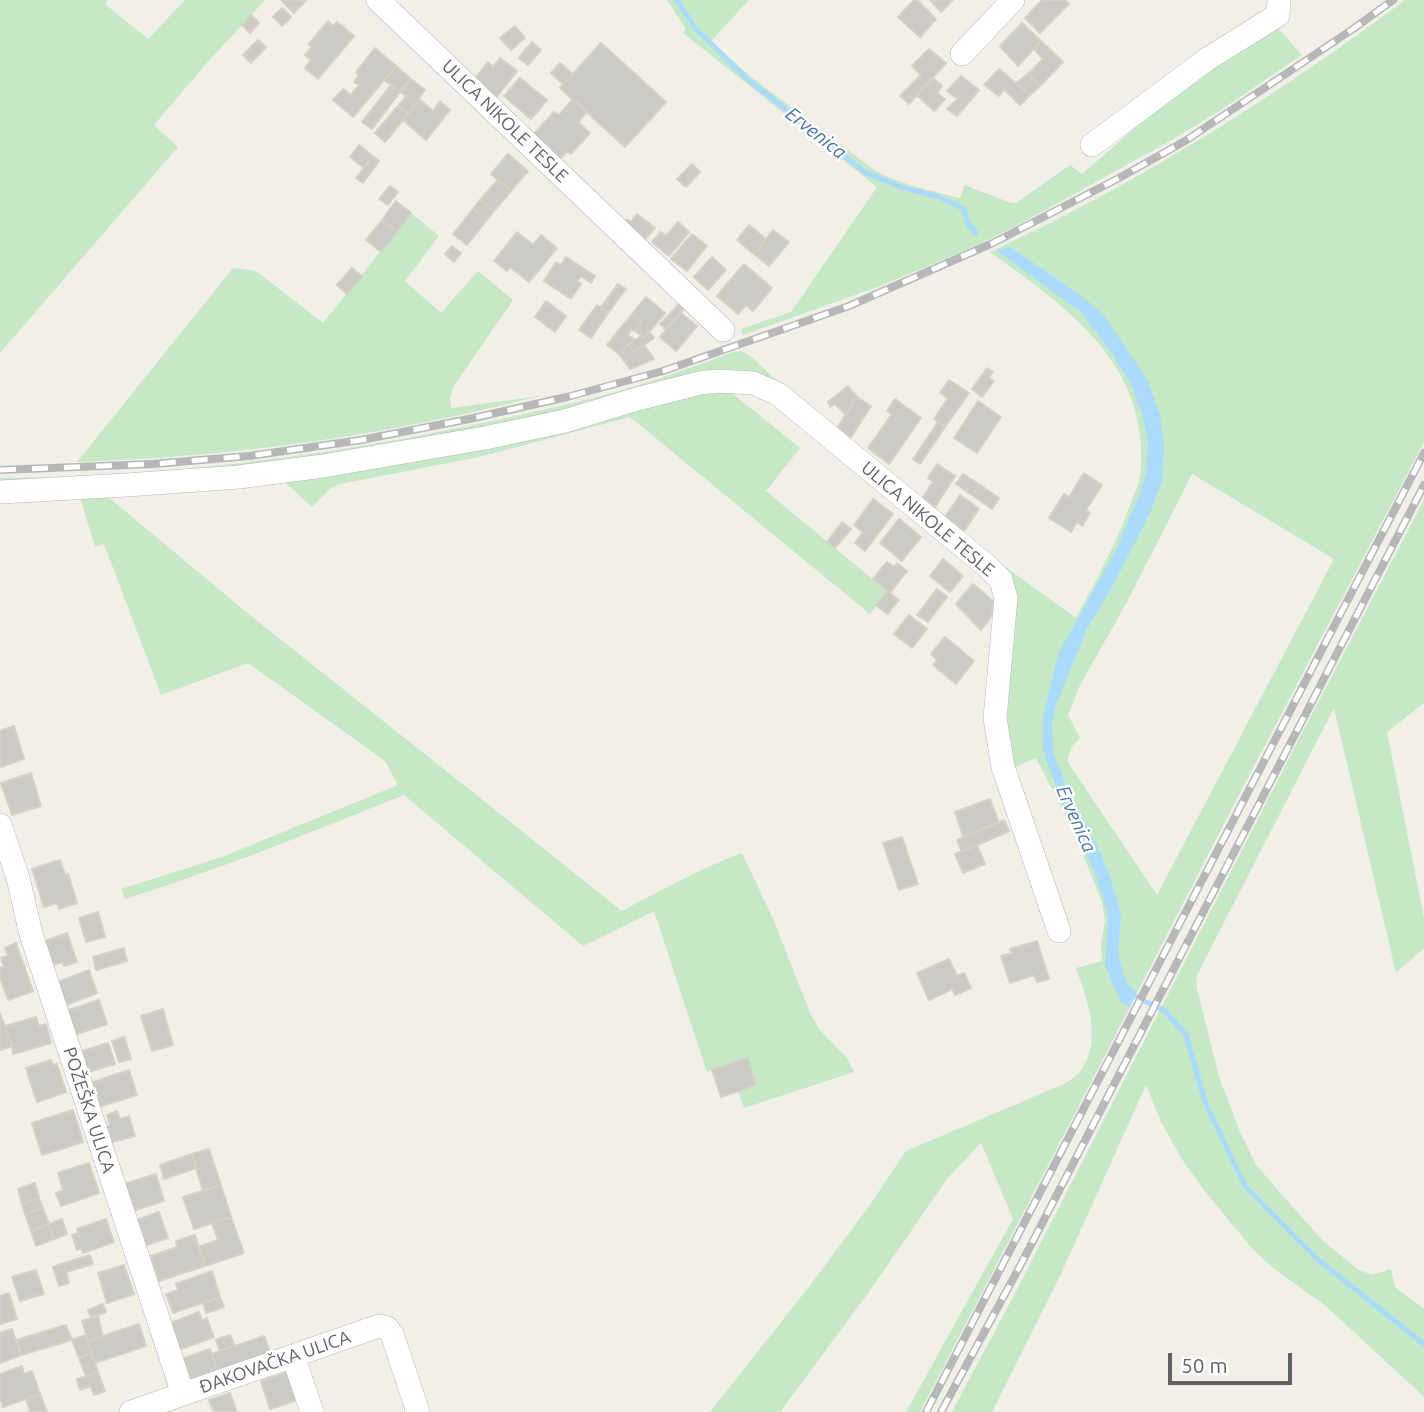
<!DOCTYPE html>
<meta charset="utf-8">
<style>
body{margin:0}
#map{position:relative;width:1424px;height:1412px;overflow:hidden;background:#f1efe8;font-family:Ubuntu,sans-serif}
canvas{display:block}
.scale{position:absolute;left:1168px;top:1353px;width:124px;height:32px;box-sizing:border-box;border:4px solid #5f6368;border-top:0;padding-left:9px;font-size:21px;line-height:24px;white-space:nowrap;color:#5f6368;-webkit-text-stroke:5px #fff;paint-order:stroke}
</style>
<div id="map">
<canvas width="1424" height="1412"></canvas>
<div class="scale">50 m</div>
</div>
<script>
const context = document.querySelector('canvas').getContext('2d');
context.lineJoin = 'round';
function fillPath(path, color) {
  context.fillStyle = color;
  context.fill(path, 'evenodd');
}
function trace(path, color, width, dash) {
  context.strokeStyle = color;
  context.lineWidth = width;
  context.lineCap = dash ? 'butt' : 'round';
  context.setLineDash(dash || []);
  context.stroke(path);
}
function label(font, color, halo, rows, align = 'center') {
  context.font = font + ' Ubuntu,sans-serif';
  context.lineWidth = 5;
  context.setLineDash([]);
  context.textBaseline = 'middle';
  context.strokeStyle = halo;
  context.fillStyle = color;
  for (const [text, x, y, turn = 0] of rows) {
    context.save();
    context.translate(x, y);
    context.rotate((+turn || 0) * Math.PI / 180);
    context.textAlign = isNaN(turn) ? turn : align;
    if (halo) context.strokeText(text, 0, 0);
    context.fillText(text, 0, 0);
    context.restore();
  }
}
fillPath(new Path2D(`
 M0,0h108l-3,4 43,35 37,-39h80l-60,65 -51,60 24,22 -178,206z
 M667,0h82l-38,41 39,35 126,95c27,14 55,20 84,27l5,-13 46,18h5l54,-38 12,9 105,-91 91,-55 24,27 -81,55 -49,30 -152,84 -51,25 -94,39 -132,47 -2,-6 50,-17 86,-125 -194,-154 3,-4z
 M1405,0h19v442l-192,366 -147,286 -165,318h-14l107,-193 -32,-76 -34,36 -76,110 -91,123h-70l98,-124 62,-83 36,-54 158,-67c6,-4 13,-8 17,-14 22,-31 6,-71 -5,-102l26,-7 -1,-17 4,-23 -3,-19 -29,-73 -37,-71 -27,12 -2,-8 -7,-199 76,55c19,-36 39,-72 53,-110 3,-8 7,-17 10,-25 3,-13 2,-25 2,-37 -5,-93 -83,-145 -151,-194 147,-68 285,-155 415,-252zM1192,474l142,85 -177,336 -90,-134 5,-15 8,-8 -12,-23 12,-30 48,-85z
 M411,213l28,23 -34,45 36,32 37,-42 35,29 -59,86 -4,11 1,11 89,-12c-151,39 -307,61 -463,66l156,-194 23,3 67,52z
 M742,351l11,7 32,31 -22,-8 -415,77 -348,27v-7c158,-1 314,-20 468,-52 57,-12 115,-24 171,-41 32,-10 63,-22 95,-33z
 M728,390l72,58 -34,43 121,100 -17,23 -240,-197 -151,40 -139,27 -9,4 -19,19 -33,-30 408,-82z
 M101,491l144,120 377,300c39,-21 79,-43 120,-58l32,68 36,92 9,16 28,29 7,14 -110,36 -6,-17 18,-6 -9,-27 -40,14 -53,-161 -71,35 -179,-151c-92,37 -184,74 -279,104l-4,-10 101,-32 176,-72 -13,-24 -137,-98 -87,32 -57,-151 -9,3 -16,-53z
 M1424,500v203l-37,29 37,186v30l-28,25 -62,-265 -138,269 1,12 22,88 21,55 16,33 67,76 36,29 13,5 19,-6 4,18 29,22v88l-97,-90 -55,-40 -20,-19 -41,-49 -26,-35 -23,-40 -16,-39 -86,191 -68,136h-40l60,-113 288,-562z`), '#c5e8c5');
fillPath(new Path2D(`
 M1010,247l66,45 27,22 45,67 12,34 4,32 -2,34 -12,32 -39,76 -25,42 -29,71 -5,19 1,31 13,34 36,69 13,38 6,22 -3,39 8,29 11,9 -7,15 -9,-5 -16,-36 3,-43 -1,-12 -11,-36 -35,-77 -15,-38 -3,-12v-30l15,-64 58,-104 24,-56 7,-24 1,-31 -6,-25 -10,-28 -19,-31 -32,-43 -84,-61z`), '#aadaff');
trace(new Path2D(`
 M677,0l18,28 50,49 121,96 38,15 33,8 27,13 4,15 8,9
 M1130,994l35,17 21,24 19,67 40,84 71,72 108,86`), '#aadaff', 5);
const building = new Path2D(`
 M281,0h25l-12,13z
 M914,0h3l19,19 -16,18 -22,-20z
 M930,0h23l-12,12z
 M1042,0h23l4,4 -29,29 -15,-15z
 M282,8l9,9 -9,9 -9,-9z
 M251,15l8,8 -9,10 -8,-8z
 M328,21l5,5 4,-4 17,14 -36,43 -13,-11 6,-8 -6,-5 7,-8 -3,-3z
 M1022,23l19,18 -23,25 -18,-20z
 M515,26l10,12 -14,12 -11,-12z
 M258,40l8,7 -15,16 -8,-8z
 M1041,41l22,21 -23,24 -12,-12 15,-15 -9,-10z
 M532,42l9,8 -13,15 -9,-7z
 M601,43l65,59 -41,45 -65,-59z
 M375,48l21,18 -43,51 -20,-17 10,-11 8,6 8,-10 -5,-3 5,-7 -3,-3z
 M929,49l17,14 -37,41 -9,-8 21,-21 -9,-9z
 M500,58l17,13 -21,27 -23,-17 15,-19 5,5z
 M560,63l13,11 -10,10 -12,-11z
 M396,66l15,13 -11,13 -16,-12z
 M999,69l31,26 -10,10 -16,-16 -5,7 -15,-11z
 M1028,74l12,12 -10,9 -14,-12z
 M961,76l18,14 -22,26 -10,-7 11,-10 -11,-8z
 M520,78l27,22 -16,19 -27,-23z
 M933,78l9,8 -5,7 8,6 -11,12 -17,-16z
 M411,79l14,11 -17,24 -10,-8 8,-10 -6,-4z
 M391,85l9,7 -28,37 -10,-7z
 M573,99l14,13 -9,10 12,11 -19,21 -4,-3 -8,9 -26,-25 21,-23 5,3z
 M420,100l13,11 7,-10 10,9 -24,30 -23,-20z
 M398,106l10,8 -23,28 -10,-9z
 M359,145l14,11 -9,12 -14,-11z
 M508,154l20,17 -17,20 -20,-17z
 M373,156l6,5 -16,22 -7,-5z
 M692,164l8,8 -14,15 -9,-8z
 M498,180l13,11 -17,20 -14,-11z
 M390,186l8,6 -10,13 -9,-6z
 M480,200l14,11 -7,9 -14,-11z
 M396,201l15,12 -14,19 -15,-12z
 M473,209l14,11 -20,25 -14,-11z
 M637,214l18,14 -13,15 -20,-17 5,-7 4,3z
 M382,220l15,12 -16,20 -15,-12z
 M678,222l11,10 -20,24 -17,-14 9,-10 5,4z
 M749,225l17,14 -12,15 -17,-14z
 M773,230l16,12 -20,24 -15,-12z
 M517,232l16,13 8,-10 16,13 -28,34 -19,-15 -3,4 -13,-10z
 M692,234l15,12 -20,25 -16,-12z
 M452,246l9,7 -7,9 -9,-8z
 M566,257l29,19 -4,7 -10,-7 -4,6 4,2 -10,15 -27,-18 12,-19 5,3z
 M712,257l14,13 -18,20 -14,-13z
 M744,264l28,24 -19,23 -7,-6 -8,9 -21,-18z
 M352,268l10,8 -15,18 -10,-9z
 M618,284l8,5 -18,24 -7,-6z
 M646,297l19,16 -21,25 -9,-7 7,-9 -10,-8z
 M546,301l20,15 -11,16 -20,-15z
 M680,303l5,5 -20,21 -5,-5z
 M597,305l11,8 -17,25 -12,-8z
 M681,313l16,13 -21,25 -16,-14z
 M632,314l10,8 -7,9 -4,-1 -3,5 6,4 -15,15 -12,-9z
 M649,332l5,6 -20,14 -5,-8 12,-8 3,2z
 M629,344l5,8 10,-7 10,14 -24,10 -11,-15z
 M987,368l6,4 -4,6 5,3 -12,16 -10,-8z
 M949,380l20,13 -24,34 -11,-8 14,-21 -8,-5z
 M848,386l9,11 -11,18 -11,-11 -5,3 -2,-5z
 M857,397l14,9 -20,31 -14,-9z
 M895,399l26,19 -32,46 -21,-16 24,-34 -5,-3z
 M978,401l23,16 -24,36 -23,-15z
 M938,422l7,5 -25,37 -7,-5z
 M937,464l18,12 -20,31 -13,-9 11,-16 -5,-4z
 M1084,473l18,12 -16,25 4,3 -8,13 -5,-4 -6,10 -22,-14 15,-24 5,3z
 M963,474l17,11 -8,10 -16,-11z
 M980,485l19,13 -7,11 -20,-14z
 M960,495l19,14 -15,22 -19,-14z
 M873,499l20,15 -28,37 -10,-8 8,-11 -9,-7z
 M899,519l22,18 -19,24 -22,-18z
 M842,522l9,7 -16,19 -8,-6z
 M943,559l20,17 -13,16 -20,-16z
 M887,562l7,5 3,-4 10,8 -17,22 -17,-14z
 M973,584l20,17 -1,15 -11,14 -25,-26z
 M937,589l10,8 -19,25 -11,-7z
 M887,591l12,9 -12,14 -11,-9z
 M909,615l18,14 -15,19 -18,-14z
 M945,637l29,24 -18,23 -23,-19 4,-5 -6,-6z
 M14,726l10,33 -24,8v-36z
 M31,773l10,33 -29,9 -11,-32z
 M990,799l9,24 -36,13 -8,-24z
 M1004,820l5,11 -47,21 -5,-12z
 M902,837l16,47 -19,6 -16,-47z
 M977,845l8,19 -22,9 -8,-19z
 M60,860l5,15 3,-1 9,29 -18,6 -2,-6 -13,4 -12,-38z
 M98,912l7,25 -19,5 -7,-24z
 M67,933l10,29 -13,4 -1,-4 -13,4 -8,-24z
 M1037,941l12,38 -12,3 -3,-7 -24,8 -9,-27 11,-3 -2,-4z
 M16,943l17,48 -25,9 -8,-23v-9l4,-1 -3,-9 7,-2 -3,-8z
 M124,948l3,13 -31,9 -3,-13z
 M949,959l8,17 7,-3 7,15 -16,7 -3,-6 -23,11 -12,-27z
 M89,970l8,23 -33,13 -9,-23z
 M99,1000l8,24 -33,11 -8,-24z
 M163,1009l10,36 -21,6 -11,-35z
 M0,1013l12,33 -12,4z
 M36,1017l3,9 7,-2 5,19 -38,11 -1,-8 -7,-20z
 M124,1037l7,22 -12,3 -7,-21z
 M108,1043l7,21 -30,9 -6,-21z
 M747,1058l9,27 -35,12 -9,-27z
 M51,1060l2,5 4,-1 9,28 -29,10 -11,-34z
 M129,1070l8,25 -39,12 -8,-24z
 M73,1110l10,32 -41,13 -10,-32z
 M117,1111l3,8 9,-3 6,20 -27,7 -4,-16 6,-2 -3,-10z
 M209,1149l12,36 -18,6 -11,-37z
 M192,1154l4,14 -32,11 -4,-14z
 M89,1163l10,30 -38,13 -5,-13 7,-3 -5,-17z
 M156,1174l8,27 -35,11 -8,-27z
 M35,1183l4,15 -17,6 -4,-15z
 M221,1185l10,32 -37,12 -11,-32z
 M39,1198l4,10 -18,6 -3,-10z
 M43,1208l6,16 -18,7 -6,-17z
 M159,1212l9,26 -22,7 -3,-9 -4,2 -6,-17z
 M231,1217l13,36 -39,13 -7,-19 20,-7 -6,-17z
 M62,1219l5,15 -13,5 -5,-15z
 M106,1219l8,23 -31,11 -2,-5 -4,2 -5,-15 6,-2 -1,-4z
 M49,1224l5,15 -18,7 -5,-15z
 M195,1235l10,31 -46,15 -8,-25 26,-9 -1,-6z
 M90,1255l3,9 -27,8 -2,-9z
 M64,1263l5,20 -10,3 -6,-19z
 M124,1265l10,29 -27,9 -9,-30z
 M36,1270l8,24 -24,7 -8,-24z
 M212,1271l8,26 -47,16 -7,-19 12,-4 -2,-6z
 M9,1293l8,26 -17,5v-28z
 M220,1297l4,10 -18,6 -3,-10z
 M103,1304l3,8 -15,6 -3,-8z
 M199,1312l3,8 5,-2 7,19 -36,13 -10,-26z
 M98,1316l5,20 -15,5 -6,-20z
 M139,1324l7,22 -51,17 -7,-22z
 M66,1325l6,15 -51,15 -5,-15z
 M12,1329l9,26 -21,8v-30z
 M86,1335l6,18 -13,5 -7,-18z
 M230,1335l5,11 -15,5 -4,-11z
 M264,1336l7,18 -53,19 -6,-19z
 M210,1349l8,24 -29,11 -10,-24z
 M92,1353l6,19 -12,4 -7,-18z
 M22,1366l2,8 8,-3 8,23 -37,13 -3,-10v-23z
 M291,1371l9,28 -30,10 -9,-28z
 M98,1372l7,19 -11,4 -3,-9 -11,4 -3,-11z
 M230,1393l7,19h-23l-5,-12z
 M40,1394l7,18h-17l-4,-13z`);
fillPath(building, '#cccac5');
trace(building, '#d6d1c6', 2);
const minor = new Path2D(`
 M378,0l345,330
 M962,54l51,-54
 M1092,145l114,-85 72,-45 1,-15
 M0,492l127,-7 112,-8 84,-11 162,-28 80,-17 72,-22 63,-16 17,-2 36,2 25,11 210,173 13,13 5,18 -11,120 8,49 56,164
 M0,825l18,53 13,56 152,460
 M293,1356l19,56
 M131,1412l248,-86 8,2 5,6 26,78`);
trace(minor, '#b5b8bc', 24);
trace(minor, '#fff', 23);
const rail = new Path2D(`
 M0,470l153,-6 96,-8 112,-16 108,-21 98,-22 96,-26 186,-65 144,-63 126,-65 66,-37 168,-112 40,-29
 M926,1412l498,-959
 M941,1412l78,-144 405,-783`);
trace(rail, '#b6b7b8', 8);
trace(rail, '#fff', 5, [16]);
label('18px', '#5f6368', '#fff', [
 ["ULICA NIKOLE TESLE",505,121,44],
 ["ULICA NIKOLE TESLE",928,519,40],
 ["POŽEŠKA ULICA",89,1110,72],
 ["ĐAKOVAČKA ULICA",275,1362,-19]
]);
label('italic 19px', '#4174aa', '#fff', [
 ["Ervenica",816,133,38],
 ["Ervenica",1076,819,66]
]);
</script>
